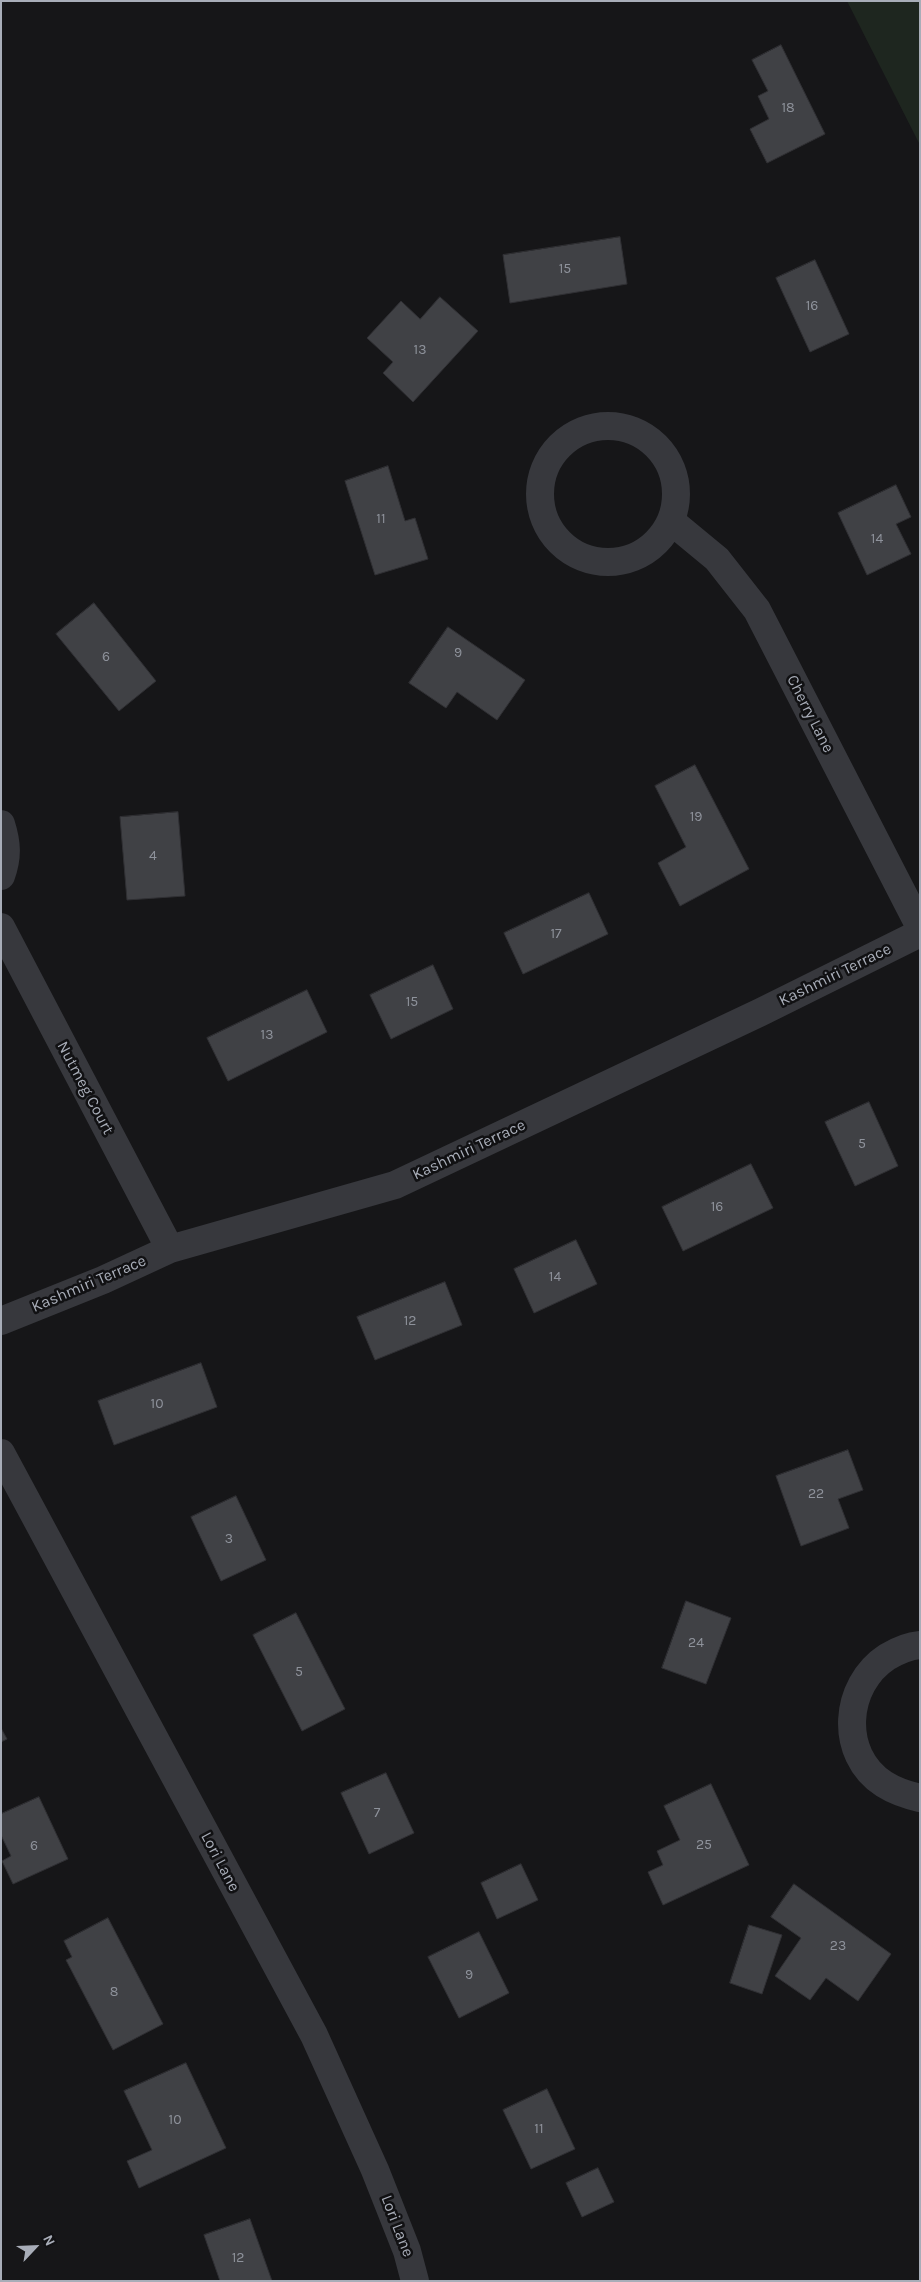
<!DOCTYPE html>
<style>
body{margin:0}
#map{position:relative;width:921px;height:2282px;overflow:hidden;background:#161618;font-family:Karla,sans-serif}
canvas{display:block}
.frame{position:absolute;inset:0;border:2px solid #a8adb8;pointer-events:none}
.north{position:absolute;left:10px;top:2222px;width:50px;height:50px;-webkit-text-stroke:4px #111113;paint-order:stroke;rotate:65deg;font-size:14px;font-weight:700;line-height:20px;text-align:center;color:#a8adb8}
.north::after{content:'';display:block;margin:auto;width:18px;height:22px;background:#a8adb8;clip-path:polygon(50% 0,100% 100%,50% 72%,0 100%)}
</style>
<div id="map">
<canvas width="921" height="2282"></canvas>
<div class="frame"></div>
<div class="north">N</div>
</div>
<script>
const context = document.querySelector('canvas').getContext('2d');
context.lineJoin = 'round';
function fillPath(path, color) {
  context.fillStyle = color;
  context.fill(path, 'evenodd');
}
function trace(path, color, width, dash) {
  context.strokeStyle = color;
  context.lineWidth = width;
  context.lineCap = dash ? 'butt' : 'round';
  context.setLineDash(dash || []);
  context.stroke(path);
}
function label(font, color, halo, rows, align = 'center') {
  context.font = font + ' Karla,sans-serif';
  context.lineWidth = 5;
  context.setLineDash([]);
  context.textBaseline = 'middle';
  context.strokeStyle = halo;
  context.fillStyle = color;
  for (const [text, x, y, turn = 0] of rows) {
    context.save();
    context.translate(x, y);
    context.rotate((+turn || 0) * Math.PI / 180);
    context.textAlign = isNaN(turn) ? turn : align;
    if (halo) context.strokeText(text, 0, 0);
    context.fillText(text, 0, 0);
    context.restore();
  }
}
fillPath(new Path2D(`
 M847,1h73v144z`), '#1e261f');
const building = new Path2D(`
 M781,45l44,89 -58,29 -17,-34 19,-10 -11,-23 10,-5 -16,-31z
 M620,237l7,47 -117,19 -7,-48z
 M815,260l34,74 -39,18 -34,-74z
 M440,297l38,34 -65,71 -30,-29 10,-11 -26,-24 34,-37 19,18z
 M388,466l17,55 10,-3 13,41 -53,16 -30,-94z
 M896,485l15,32 -15,7 15,30 -44,21 -29,-62z
 M94,603l62,78 -37,30 -63,-77z
 M448,627l77,53 -28,40 -40,-28 -11,16 -37,-25z
 M695,765l54,104 -69,37 -22,-43 28,-16 -31,-61z
 M178,812l7,84 -58,4 -7,-83z
 M589,893l19,41 -85,40 -19,-41z
 M433,965l20,44 -62,30 -21,-44z
 M307,990l20,42 -99,49 -21,-43z
 M869,1102l29,64 -43,20 -30,-64z
 M751,1164l22,44 -90,43 -21,-44z
 M576,1240l21,44 -63,29 -20,-44z
 M445,1282l17,43 -87,35 -18,-43z
 M201,1363l16,44 -103,38 -16,-44z
 M848,1450l15,40 -25,9 11,29 -48,18 -25,-70z
 M236,1496l30,64 -45,21 -30,-64z
 M686,1601l45,17 -25,66 -44,-16z
 M296,1613l49,96 -43,22 -49,-96z
 M1,1728l6,11 -6,3z
 M386,1773l28,60 -45,21 -28,-61z
 M711,1784l38,81 -86,40 -15,-33 15,-7 -6,-14 23,-11 -16,-34z
 M39,1797l29,62 -55,25 -11,-23 9,-5 -10,-21v-21z
 M521,1864l17,36 -41,19 -16,-36z
 M794,1884l97,70 -33,47 -32,-23 -16,22 -35,-24 26,-38 -30,-21z
 M108,1918l55,106 -50,26 -47,-90 6,-3 -8,-16z
 M749,1925l33,10 -20,59 -32,-11z
 M479,1932l30,61 -50,25 -31,-61z
 M186,2063l40,85 -87,40 -12,-27 25,-11 -28,-59z
 M547,2089l28,60 -44,20 -28,-59z
 M598,2168l16,34 -32,15 -16,-34z
 M250,2219l22,62h-52l-16,-46z`);
fillPath(building, '#404145');
trace(building, '#303034', 1);
trace(new Path2D(`
 M540 494a68 68 0 1 1 136 0a68 68 0 1 1-136 0Z
 M671,521l46,38 40,51 163,317
 M1,824c6,19 7,33 0,52
 M1,927l169,322
 M1,1321l102,-41 67,-31 225,-64 366,-173 159,-79
 M1,1453l313,582 61,135 32,81 8,30
 M920,1645c-11,1 -23,6 -33,12 -43,28 -49,97 -3,127 11,7 23,11 36,14`), '#37383d', 28);
label('14px', '#8e929b', null, [
 ["18",788,108],
 ["15",565,269],
 ["16",812,306],
 ["13",420,350],
 ["11",381,519],
 ["14",877,539],
 ["9",458,653],
 ["6",106,657],
 ["19",696,817],
 ["4",153,856],
 ["17",556,934],
 ["15",412,1002],
 ["13",267,1035],
 ["5",862,1144],
 ["16",717,1207],
 ["14",555,1277],
 ["12",410,1321],
 ["10",157,1404],
 ["22",816,1494],
 ["3",229,1539],
 ["24",696,1643],
 ["5",299,1672],
 ["7",377,1813],
 ["25",704,1845],
 ["6",34,1846],
 ["23",838,1946],
 ["9",469,1975],
 ["8",114,1992],
 ["10",175,2120],
 ["11",539,2129],
 ["12",238,2258]
]);
label('16px', '#a8adb8', '#111113', [
 ["Cherry Lane",810,714,63],
 ["Kashmiri Terrace",835,975,-26],
 ["Nutmeg Court",85,1088,62],
 ["Kashmiri Terrace",469,1150,-25],
 ["Kashmiri Terrace",89,1284,-23],
 ["Lori Lane",220,1862,62],
 ["Lori Lane",397,2226,69]
]);
</script>
